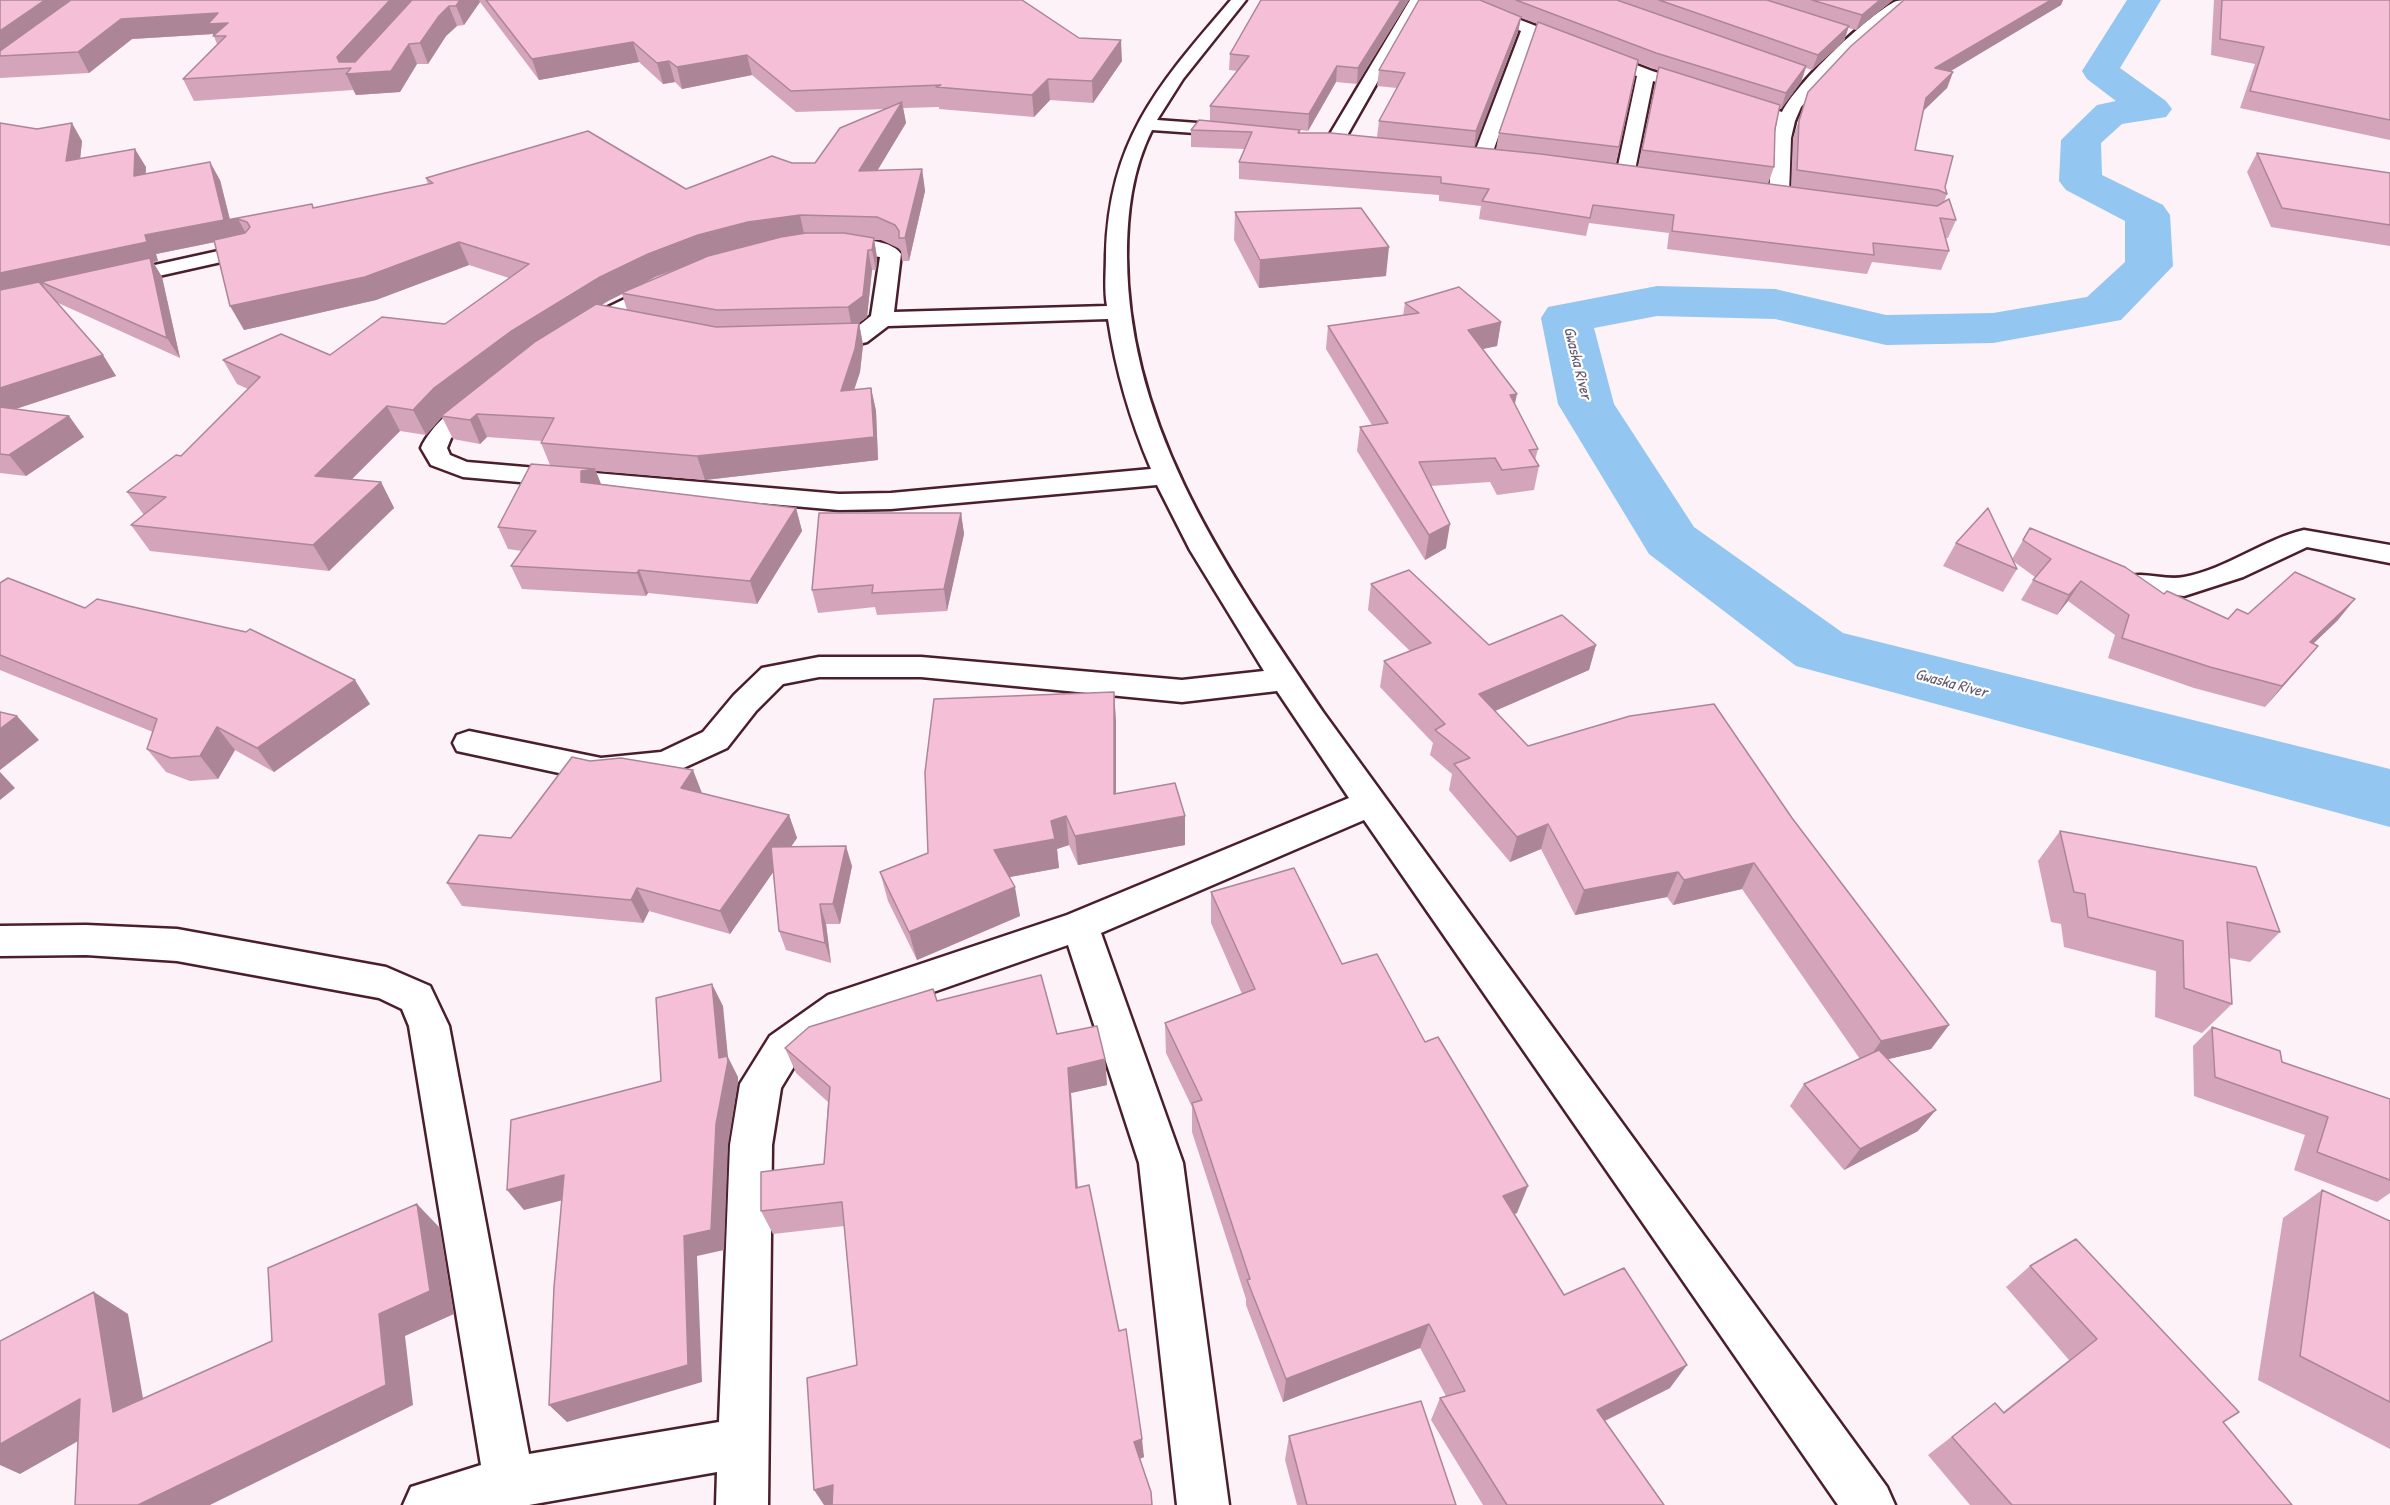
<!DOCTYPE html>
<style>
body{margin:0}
canvas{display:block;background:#fdf2f7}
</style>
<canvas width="2390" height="1505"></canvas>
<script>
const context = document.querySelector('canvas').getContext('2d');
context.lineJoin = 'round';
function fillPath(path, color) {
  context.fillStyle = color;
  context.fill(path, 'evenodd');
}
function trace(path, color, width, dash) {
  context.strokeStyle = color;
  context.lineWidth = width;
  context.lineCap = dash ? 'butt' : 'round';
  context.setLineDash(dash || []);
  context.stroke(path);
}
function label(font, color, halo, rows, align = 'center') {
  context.font = font + ' "Patrick Hand",sans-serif';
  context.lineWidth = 4.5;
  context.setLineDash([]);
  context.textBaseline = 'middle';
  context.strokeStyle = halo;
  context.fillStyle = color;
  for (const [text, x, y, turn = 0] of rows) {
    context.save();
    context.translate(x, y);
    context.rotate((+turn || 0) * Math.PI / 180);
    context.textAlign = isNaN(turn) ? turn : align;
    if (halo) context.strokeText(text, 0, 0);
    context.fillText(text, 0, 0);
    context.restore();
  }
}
fillPath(new Path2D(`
 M2127,0h34l-41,68 46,33 6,8 -6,8 -44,7 -21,19 1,32 61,30 7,10 3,51 -52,54 -128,23 -107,2 -111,-26 -118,-3 -63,12 20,76 80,123 149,106 547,136v58l-594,-161 -147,-112 -91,-150 -17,-86 7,-11 109,-21 118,3 111,26 107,-2 94,-16 38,-35v-41l-59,-31 -7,-9 2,-41 36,-35 19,-4 -29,-22 -5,-8z`), '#93c6f0');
const minor = new Path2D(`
 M1231,0h15l-63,79 -26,41 81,6 9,5 -9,5 -86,-6c-20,40 -25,83 -25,127 1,175 103,316 196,455l564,775 8,18h-57l-474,-685 -263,113 82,230 46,342h-52l-38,-342 -71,-218 -212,74 -58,41 -17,28 -9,57 -4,360h-52l1,-33 -188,33h-126l8,-18 70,-22 -72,-439 -7,-17 -23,-11 -202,-37 -91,-6 -86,1v-30l86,-1 91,4 209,38 44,19 19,40 80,428 190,-32 11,-277 10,-61 30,-48 58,-41 239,-80 282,-117 -72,-107 -95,11 -261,-25h-102l-36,7 -27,27 -29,37 -61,28 -65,6 -144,-31 -4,-8 4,-8 12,-4 132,27 60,-6 42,-20 31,-37 28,-27 57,-11h102l261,23 82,-9 -74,-121 -33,-65 -266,24 -52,1 -376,-33 -32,-12 -10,-17c9,-21 45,-58 69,-52l3,5 -42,37 -4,10 3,7 17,7 372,32 52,-1 260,-24c-21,-49 -35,-97 -43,-150l-220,7 -21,16 -8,2h-51l-3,-5 3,-5 45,-4 18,-14 9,-59 -49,-7 -7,-2 -3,-4 3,-4 7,-2c19,2 59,-1 70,16l-7,58 213,-6c-3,-17 -1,-34 -1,-51 3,-116 53,-171 125,-255z
 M1410,0h14l-79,139 -3,4h-12l-3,-4z
 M1449,0h20l183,71 130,41c15,-29 83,-94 112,-110 5,-2 13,-2 18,-2l-68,60 -43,47 -6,14 -4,17 -2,56 -10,6 -10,-6 3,-47 5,-26 -124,-40 -19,94 -9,6 -7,-2 -2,-4 21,-99 -103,-40 -43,121 -3,4h-12l-3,-4 48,-126z
 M250,244l7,2 3,4 -3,4 -143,32 -8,-1 -3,-5 3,-5 8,-1z
 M666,279l8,1 3,5 -3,5 -87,45h-16l-3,-5 3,-5z
 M2304,530l86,15v18l-83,-16 -64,30 -59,19 -59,-7 -4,-6 4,-6c20,-6 40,4 59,0 43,-8 78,-37 120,-47z`);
trace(minor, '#4a1f2b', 5);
fillPath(minor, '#fff');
fillPath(new Path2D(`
 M0,0h1022l57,38 43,23 -29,42 -43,-3 -16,17 -95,-8v-2l-36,1 3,15 -29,47 45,-1 3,22 -16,70h-7l-1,-10 -3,-3 -17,-8h-7l3,18 -1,12h-4l-5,47 -8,6 4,22 -3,27 -6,18 17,-2 5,23 2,49 -173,20 -109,-9 5,13 195,24 6,23 -45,73 -109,-11 -2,3 -124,-7 -11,-23 11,-15 -14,-2 -10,-22 52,-62 -9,-22 1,-2 -55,-4 -7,7 -27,-5 -11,-22 -16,18 -26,-4 -48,48 29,3 13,26 -65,63 -179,-20 -19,-26 13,-10 -17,-23 54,-36 67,-67 -11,-5 -14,-24 107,-5 115,-31 64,-46 -40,-13 -93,35 -132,30 -29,-88 -59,12 2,7 -5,1 9,15 18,81 -124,-56 47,53 13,21 -100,33 53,7 15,21 -58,39 -26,-3v-350l82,18 -2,18 66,8 -1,7 75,6 10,40 84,-12 114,-24 -2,-6 260,11 106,-26h23l71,-54 -90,3 -44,-37 -70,14 -7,-7 -12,2 -24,-22 -100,18 -59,-78 -16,23 -7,1 -11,10 -18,28h-11l-17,28 -44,3 -3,-5 -159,11 -11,-22 34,-35 -4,-10 -81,5 -43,34 -89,5zM686,266l-44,18 13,-7zM622,294l5,16 -26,-5 7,-4z
 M1261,0h148l-52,84 -21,-2 -28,49 -8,-1v3l77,4 2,-16 18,-33 -20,-2 2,-16 40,-70h474l-37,30 -8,-2 -4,13 -32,29 -6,-2 -5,14 -20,27h-2l-4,20 -1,38 -6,17 23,3 2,-49 15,-46 96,-92h159l-2,5 -110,66 2,1 -6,16 -24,23 -8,39 30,37 2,7 -3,8 12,18 -8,18h-2l3,13 -8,19 -69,-8 -5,12 -200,-25 2,-16 -80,-10 -3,13 -107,-17 2,-13 -42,-5v-6l-200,-16v-17l6,-13 -54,-2v-17l19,-9v-15l28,-35 -9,-1 1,-16zM1521,18l17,6 -39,109 -3,16 -22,-2 44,-115zM1638,63l20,7 -20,96 -22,-2z
 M2214,0h176v140l-150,-32 15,-44 -44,-9z
 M2257,153l133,20v73l-119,-19 -24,-55z
 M1235,212l151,64 -127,12 -25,-48z
 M1405,303l96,19 -4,24 -15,3 33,55 23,45 -3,11 4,6 -5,24 -37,5 -7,-13 -59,4 15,62 -21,12 -68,-109 3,-24 12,-2 -46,-76 2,-23 75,-10z
 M961,513l3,21 -17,77 -70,4 -2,-8 -57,6 -6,-23z
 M2030,528l134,66 64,25 20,-5 90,6 -25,24 -12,22 -36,41 -71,-19 -86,-30 7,-23 -47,-34 -11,14 -36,-15 14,-23 -22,-16 4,8 -14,23 -60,-26 13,-23 56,16z
 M0,583l85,25 285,96 -96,68 -39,-22 -17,29 -28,2 -24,-9 -19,-23 6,-17 -153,-62z
 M1371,584l118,61h107l-7,25 -94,41 33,35 264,72 157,207 -18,24 -43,10 30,72 -74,39 -54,-64 14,-22 56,-25 -118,-170 -69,16 -6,-8 -92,18 -34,-66 -31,13 -61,-72 3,-16 -22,-19 3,-12 -53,-56 4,-26 26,-10 -42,-41z
 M1114,692l2,30v71l69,23v29l-107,20 -9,-20 -12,4 2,19 -49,9 10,39 -103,44 -29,-59 -8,-29 48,-19z
 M702,793l87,22 8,23 -6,9 61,19 -12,58h-14l5,39 -45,-13 -7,-19 -6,-59 -43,62 -81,-23 -6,12 -181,-17 -15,-23 64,-45z
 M2060,831l220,101 -30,30 -21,-4 3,46 -30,29 -47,-16 1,-46 -92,-24 -3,-23 -10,-2 -13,-61z
 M1211,892l131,72 175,249 -3,1 50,81 106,93 -65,33 59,84h-181l-52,-85 9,-22 6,-2 -26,-48 -137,54 -37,-97v-6l-54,-167v-25l-26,-54 -1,-30 77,-29 -31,-71z
 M937,1001l120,33 48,25 2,26 -36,8 7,95 66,269 -4,2 -283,-94 -13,-139 -71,8 -12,-23 63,-47 4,-62 -32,-29 -11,-25z
 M2212,1027l70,35 108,37v94l-13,9 -83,-32 11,-35 -111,-39 -1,-50z
 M2322,1190l68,31v228l-132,-69 25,-162z
 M2030,1266l193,156 69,83h-322l-42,-50 67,-52 8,9 66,-52 -63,-73z
 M1289,1436l167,69h-159l-12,-45z`), '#d4a4ba');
fillPath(new Path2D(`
 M45,0h39l-84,56v-25z
 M390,0h26l-65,68 -9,1 -5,-12z
 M460,0h19l1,2 -16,23 -8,-19z
 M1401,0h8l-52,84 1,-16z
 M1880,0h13l-37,30 6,-15z
 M2051,0h12l-2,5 -132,79 6,-16z
 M449,6l8,20 -11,10 -18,28 -8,-21 19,-27z
 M218,13l10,10 -2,13h-12l-1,-2 -81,5 -43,34 -11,-21 43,-33z
 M1521,17l-3,15 -44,117 2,-18z
 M1849,26l-5,15 -32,29 6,-15z
 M1121,40l1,21 -29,42 -1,-22z
 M633,42l6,20 -100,18 -7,-21z
 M409,44l8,20 -17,28 -44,3 -10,-21z
 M747,55l5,20 -70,14 -5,-22z
 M669,61l6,21 -12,2 -6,-21z
 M1337,66l-1,16 -28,49 1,-17z
 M1806,66l-5,16 -20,27 5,-16z
 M1953,72l-6,16 -28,27 7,-17z
 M1048,79l2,21 -16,17 -2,-22z
 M902,102l4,21 -42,70 -5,-22z
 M72,123l10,18 -4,38 -12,-18z
 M135,149l11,18 -1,28 -11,-19z
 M210,162l10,18 10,40 8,-1 13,23 -31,-1 -64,13 2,7 -5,1 9,15 18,81 -13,-20 -126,-56 3,4 -44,9v-22l145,-38z
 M922,169l3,22 -16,70 -4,-23z
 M800,215l5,23 -101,20 -49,19 -31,16h-3l1,1 -14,7 -88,55 -79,60 1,1 -16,18 -13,-25 21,-22 76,-56 90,-55 48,-23 50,-19 50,-13z
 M874,238l3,20 -1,12 -4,-20z
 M459,242l10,23 -93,35 -132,30 -14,-24z
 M1389,247l-3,29 -127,12 1,-28z
 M868,250l4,20 -5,47 -15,11 -4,-21z
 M1501,322l-4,24 -33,7 4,-23z
 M859,323l4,22 -3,27 -14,42 -5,-23z
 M103,355l13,21 -116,38v-26z
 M871,388l5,23 2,49 -173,20 -8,-24z
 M1517,394l-5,24 -2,-23z
 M387,406l13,25 -70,70 -15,-25z
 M477,414l10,23 -7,7 -10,-24z
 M69,416l15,21 -58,39 -17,-21z
 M595,469l9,23 -23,-10v-11z
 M381,482l13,26 -65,63 -16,-26z
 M796,508l6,23 -45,73 -7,-23z
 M961,513l3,21 -17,77 -3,-22z
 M1450,524l-4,24 -21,12 4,-25z
 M639,570l9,23 -2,3 -9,-23z
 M2081,581l-13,20 -11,14 12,-20z
 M2355,599l-17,21 -45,43 17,-21z
 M1596,645l-7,25 -115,50 5,-26z
 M2318,646l-17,20 -36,41 17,-21z
 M355,680l15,24 -96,68 -17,-24z
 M1114,692l2,30v101l-2,-29z
 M17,716l22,24 -39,30v-41z
 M217,727l18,23 -17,29 -18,-23z
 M693,770l9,23 -21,-5z
 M0,772l15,16 -15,12z
 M789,815l8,23 -67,96 -10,-23z
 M1066,816l3,29 -12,4 2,19 -60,11 -5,-29 57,-29z
 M1185,816v29l-107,20 -3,-29z
 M1548,824l-7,25 -31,13 7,-25z
 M846,846l6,20 -12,58 -7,-20z
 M1754,863l-12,26 -69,16 11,-25z
 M1678,872l-11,25 -92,18 9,-25z
 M1015,887l5,29 -103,44 -8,-28z
 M637,888l12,23 -6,12 -12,-23z
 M820,904l6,20 5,39 -6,-20z
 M712,984l11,22 5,51 10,20v5l-10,63 -4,105 -27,6 5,126 -135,40 -18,-17 135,-169 35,-178z
 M1949,1025l-18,24 -67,16 17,-24z
 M1105,1059l2,26 -36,8 8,119 -3,-24 -8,-120z
 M1936,1110l-18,21 -74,39 16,-21z
 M564,1175l15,21 -55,14 -17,-20z
 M1528,1186l-11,27 -24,10 10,-27z
 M417,1204l23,24 14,86 -49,22 8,69 -203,100h-72l241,-191z
 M94,1292l34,22 21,118 -36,-20z
 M1429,1324l-9,24 -137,54 3,-23z
 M1687,1365l-17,23 -88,44 15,-22z
 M80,1399l37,20 -97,55 -20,-9v-21z
 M1142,1439l2,18 -8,3 -2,-18z
 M833,1485l3,20h-12l-10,-15z`), '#ac8697');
const building = new Path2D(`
 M0,0h45l-45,31z
 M71,0h319l-53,57 2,5h16l57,-62h48l-4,6h-7l-10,10 -19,27 -11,1 -18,27 -45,3 5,-6 -168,11 43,-43h-13l15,-13 -20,1 10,-11 -97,6 -43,33 -78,4v-5z
 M486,0h536l57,38 42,2 -29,41 -44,-2 -16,16 -96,-8 5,-2 -150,6 -44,-36 -70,12 -8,-6 -12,2 -24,-21 -101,17z
 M1261,0h140l-43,68 -21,-2 -28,48 -99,-8 39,-50 -19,-2z
 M1419,0h61l41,17 -45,114 -97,-10 26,-48 -26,-3z
 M1516,0h101l189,66 -20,27 -130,-40z
 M1659,0h108l82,26 -31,29z
 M1812,0h68l-18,15z
 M1904,0h147l-116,68 18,4 -27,26 -11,52 38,6 -8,31 2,7 -9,-4 -141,-20 2,-49 9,-29 43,-46z
 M2222,0h168v120l-140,-29 14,-44 -44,-8z
 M1538,22l100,38 -19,87 -120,-14z
 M1659,67l121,38 -5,24 -1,38 -132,-17z
 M902,102l-43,69 63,-2 -17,69h-6v-7l-4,-6 -18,-8 -77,-2 -52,7 -50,13 -50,19 -48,23 -90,55 -76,56 -21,22 -26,-4 -72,70 66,6 -68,63 -182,-20 35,-28 -39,-5 49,-37 5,1 79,-79 -37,-17 58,-26 49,21 52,-38 63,7 84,-60 -70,-22 -94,35 -135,29 -16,-66 31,-7 5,-6 -3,-5 -9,-3 -27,4 101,-19 1,4 120,-25 -7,-5 162,-47 98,58 86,-33 20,7h23l25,-35z
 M1199,120l101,10 -2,3h33l210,21 396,52 12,-7 7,21 -16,-2 9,33 -76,-8 1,12 -202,-24 2,-16 -81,-10 -3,13 -108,-17 7,-12 -48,-6v-6l-202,-15 13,-30 -61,-2z
 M0,123l37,6 35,-6 -6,38 69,-12 -1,27 76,-14 14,58 -79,15 2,7 -147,31z
 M2257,153l133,20v52l-108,-17z
 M1361,208l28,39 -129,13 -25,-48z
 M806,233h38l30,5 -2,12h-4l-5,46 -15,11 -131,3 -96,-17 87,-37 73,-19z
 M150,258l17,80 -126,-56z
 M39,282l64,73 -103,33v-98z
 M1459,287l42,35 -33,8 49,64 -7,1 28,54 -9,1 10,16 -37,4 -7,-12 -76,4 31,62 -21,11 -69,-108 28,-4 -60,-97 91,-13 -14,-10z
 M596,304l120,23 143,-4 -4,26 -14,42 30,-3 3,49 -177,19 -156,-13 13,-25 -77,-4 -7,6 -29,-4 95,-75z
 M0,407l69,9 -60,39 -9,-1z
 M531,464l64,5 -14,2v11l215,26 -46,73 -111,-11 -2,3 -126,-7 25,-35 -38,-4z
 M1988,508l29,61 -61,-26z
 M819,513h142l-17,76 -72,4 1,-8 -61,5z
 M2030,528l95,39 39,27 3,-3 61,28 9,-10 11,5 47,-42 60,27 -45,43 8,4 -36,40 -72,-19 -88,-29 7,-23 -48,-34 -12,14 -36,-15 18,-21 -28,-19z
 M1409,570l80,75 73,-30 34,30 -117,49 49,52 102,-30 84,-12 78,114 157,207 -68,16 -127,-178 -70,17 -6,-8 -94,18 -36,-66 -31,13 -63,-73 16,-6 -35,-28 10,-6 -61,-63 47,-18 -60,-59z
 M8,578l77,30 12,-9 149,33 4,-3 105,51 -98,68 -40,-21 -17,29 -29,2 -24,-9 10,-30 -157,-64v-72z
 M1114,692v102l61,-11 10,33 -110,20 -9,-20 -15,5 4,18 -61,11 21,37 -106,45 -29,-60 48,-19 -3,-81 9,-73z
 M0,712l17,4 -17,13z
 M572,757l18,4 31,-3 72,12 -12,18 108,27 -69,96 -83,-23 -6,12 -184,-17 32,-48 32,3z
 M2060,831l196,36 24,65 -53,-10 5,82 -48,-16 -1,-47 -95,-24 -3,-23 -11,-2z
 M846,846l-13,58h-13l5,39 -46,-12 -8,-84z
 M1294,868l48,96 35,-10 48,88 13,-5 90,149 -25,10 61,99 60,-27 63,97 -90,45 67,95h-157l-67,-107 25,-7 -36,-67 -143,55 -39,-99 3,-1 -58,-176 10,-3 -37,-77 90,-34 -44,-97z
 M1041,975l16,59 40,-8 8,33 -37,9 8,120 13,-3 30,146 7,-2 16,110 -8,3 17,50 1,13h-320l1,-20 -19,5 -7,-112 50,-13 -15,-163 -81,9v-39l63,-8 6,-77 -45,-39 24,-21 124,-38 4,12z
 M712,984l7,74 8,-2 1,5 -12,63 -5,106 -27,6 4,129 -139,40 5,-118 10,-112 -57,15 4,-70 150,-39 -5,-83z
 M2212,1027l68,24 2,11 108,37v81l-73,-28 11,-35 -113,-40z
 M1879,1050l57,60 -76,39 -56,-65z
 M2322,1190l68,31v181l-90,-46z
 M417,1204l13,87 -51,23 7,71 -248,120h-63l5,-106 -80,45v-103l94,-49 19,120 159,-71 -4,-73z
 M2076,1239l163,173 -16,10 69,83h-280l-60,-68 43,-34 9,10 93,-74 -67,-73z
 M1421,1401l35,104h-149l-18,-69z`);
fillPath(building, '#f6bfd8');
trace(building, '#ac8697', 1.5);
label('italic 16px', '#645970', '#fff', [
 ["Gwaska River",1577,363,76],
 ["Gwaska River",1951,684,15]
]);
</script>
